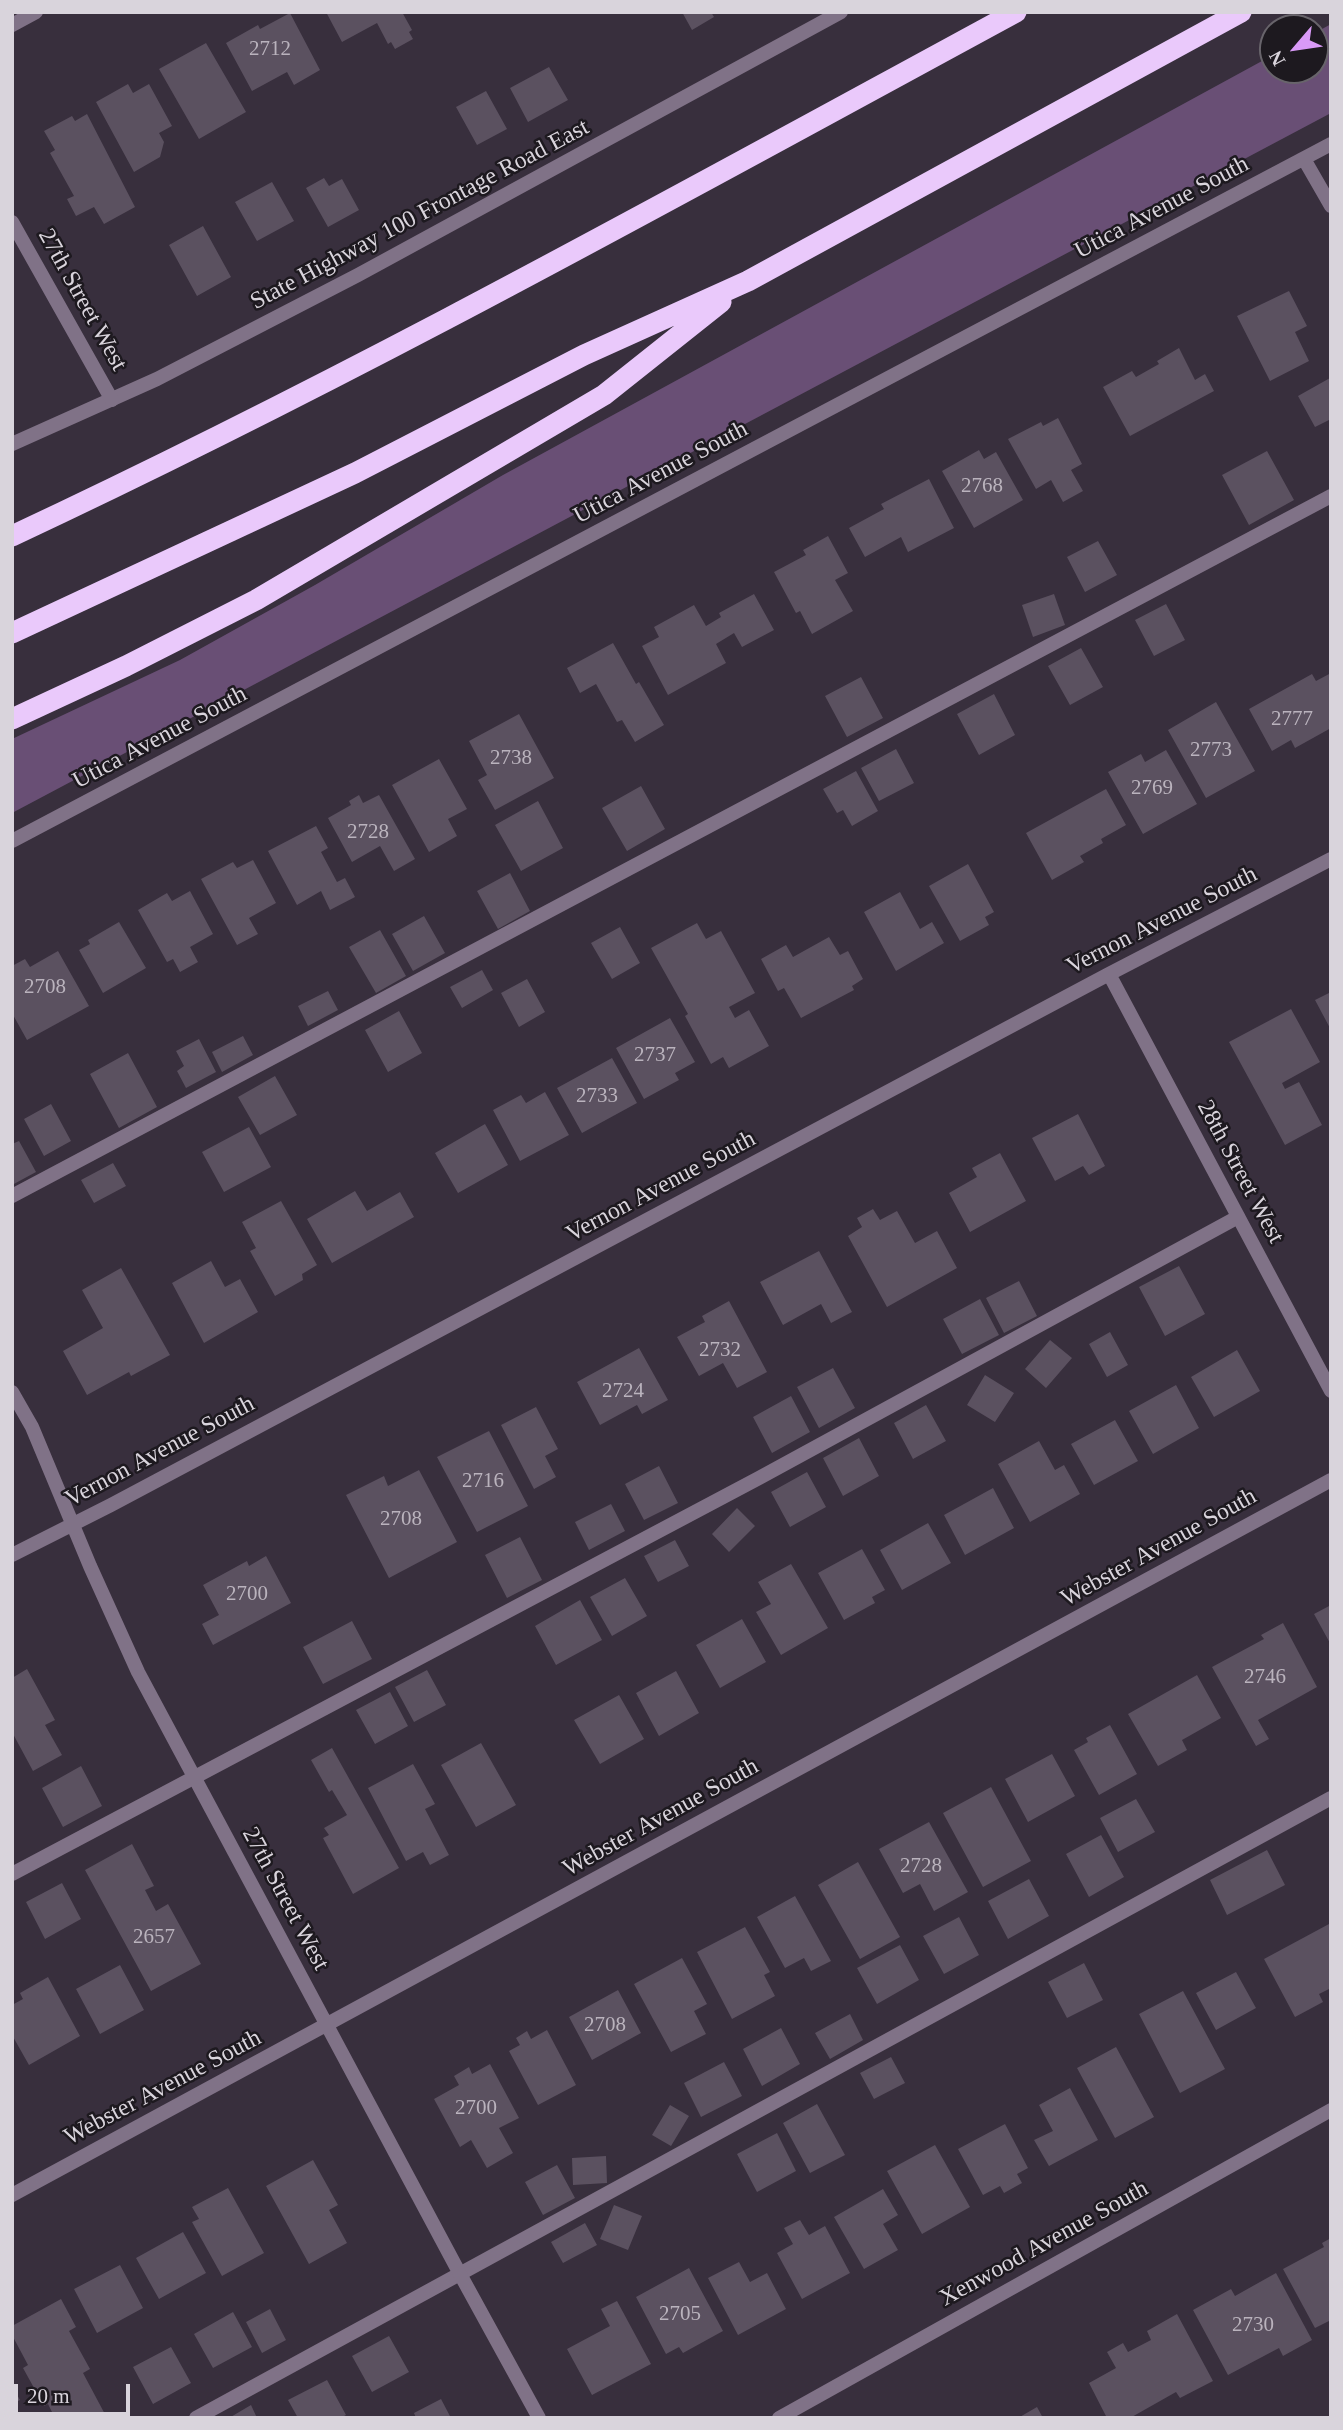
<!DOCTYPE html>
<style>
body{margin:0}
#map{position:relative;width:1343px;height:2430px;overflow:hidden;background:#382f3d;font-family:Georgia,serif}
canvas{display:block}
.frame{position:absolute;inset:0;border:14px solid #d9d4dc;pointer-events:none}
.north{position:absolute;left:1259px;top:14px;width:70px;height:70px;box-sizing:border-box;background:#1d191f;border:2px solid #68646b;border-radius:50%;rotate:241deg;font-size:19px;font-weight:700;line-height:28px;text-align:center;color:#d9d4dc}
.north::after{content:'';display:block;margin:auto;width:24px;height:32px;background:#d99af7;clip-path:polygon(50% 0,100% 100%,50% 72%,0 100%)}
.scale{position:absolute;left:14px;top:2384px;width:116px;height:32px;box-sizing:border-box;border:4px solid #d9d4dc;border-top:0;padding-left:9px;font-size:21px;line-height:24px;white-space:nowrap;color:#d9d4dc;-webkit-text-stroke:5px #1d191f;paint-order:stroke}
</style>
<div id="map">
<canvas width="1343" height="2430"></canvas>
<div class="frame"></div>
<div class="north">N</div>
<div class="scale">20 m</div>
</div>
<script>
const context = document.querySelector('canvas').getContext('2d');
context.lineJoin = 'round';
function fillPath(path, color) {
  context.fillStyle = color;
  context.fill(path, 'evenodd');
}
function trace(path, color, width, dash) {
  context.strokeStyle = color;
  context.lineWidth = width;
  context.lineCap = dash ? 'butt' : 'round';
  context.setLineDash(dash || []);
  context.stroke(path);
}
function label(font, color, halo, rows, align = 'center') {
  context.font = font + ' Georgia,serif';
  context.lineWidth = 5;
  context.setLineDash([]);
  context.textBaseline = 'middle';
  context.strokeStyle = halo;
  context.fillStyle = color;
  for (const [text, x, y, turn = 0] of rows) {
    context.save();
    context.translate(x, y);
    context.rotate((+turn || 0) * Math.PI / 180);
    context.textAlign = isNaN(turn) ? turn : align;
    if (halo) context.strokeText(text, 0, 0);
    context.fillText(text, 0, 0);
    context.restore();
  }
}
fillPath(new Path2D(`
 M1331,24v89l-1319,700v-74l168,-79 135,-75 188,-110 770,-420v15h42v-37z`), '#694f75');
fillPath(new Path2D(`
 M326,12h76l10,18 -3,2 4,7 -18,10 -4,-7 -3,2 -11,-21 -35,19z
 M682,12h29l3,5 -22,13z
 M290,13l30,57 -26,15 -7,-13 -35,19 -26,-48 32,-18 2,4z
 M206,43l40,69 -47,27 -40,-70z
 M549,67l19,33 -40,22 -18,-34z
 M128,84l5,9 16,-9 23,42 -13,7 5,9 -4,15 -26,15 -38,-70z
 M486,91l21,38 -30,16 -21,-38z
 M87,114l48,93 -31,17 -10,-17 -18,9 -9,-17 7,-3 -24,-43 5,-3 -11,-19 28,-15 3,5z
 M324,178l5,8 13,-7 17,31 -31,17 -22,-39z
 M272,182l22,39 -37,20 -22,-39z
 M203,226l28,51 -34,19 -28,-51z
 M1289,291l18,35 -12,6 14,29 -39,20 -33,-65z
 M1179,348l16,32 10,-6 9,17 -84,45 -27,-49 29,-16 4,6 23,-13 -2,-3z
 M1330,378l1,41 -16,8 -17,-31z
 M1058,418l24,46 -11,6 12,21 -20,11 -12,-22 -15,9 -28,-50 33,-17 2,4z
 M979,450l5,9 12,-7 27,48 -49,28 -32,-57z
 M1267,451l27,49 -45,25 -27,-50z
 M929,479l25,49 -46,24 -7,-15 -36,20 -16,-29 35,-19 -3,-5z
 M828,536l20,37 -13,7 18,31 -41,23 -12,-23 -4,2 -22,-41 32,-17 -3,-5z
 M1098,541l19,34 -32,17 -18,-35z
 M754,594l20,36 -32,17 -8,-14 -18,11 10,19 -58,32 -26,-49 17,-9 -5,-10 40,-22 12,21 15,-9 -2,-4z
 M1054,594l11,31 -32,12 -11,-32z
 M1166,604l19,36 -31,16 -19,-36z
 M613,643l23,41 3,-2 25,43 -29,17 -13,-22 -5,2 -21,-38 -16,9 -13,-25z
 M1081,648l22,39 -33,18 -22,-39z
 M1331,673v55l-36,20 -4,-8 -19,11 -23,-42 63,-35 4,7z
 M861,677l22,41 -36,19 -22,-41z
 M994,694l21,41 -36,20 -22,-41z
 M1216,702l39,69 -49,27 -38,-68z
 M519,714l35,64 -59,32 -17,-30 9,-5 -18,-34z
 M896,749l18,34 -35,18 -18,-33z
 M1166,750l31,54 -54,30 -35,-62 33,-18 4,8z
 M439,759l28,50 -19,10 9,17 -28,16 -37,-67z
 M856,771l22,40 -26,15 -9,-16 -6,3 -14,-24z
 M641,786l24,43 -38,22 -25,-43z
 M1106,789l20,36 -25,14 2,4 -23,13 4,6 -32,18 -26,-47z
 M359,795l4,8 16,-8 36,64 -21,12 -14,-25 -28,16 -24,-44 23,-13 -2,-4z
 M538,801l25,47 -42,23 -26,-46z
 M316,826l12,22 -7,4 16,30 8,-4 10,19 -25,13 -9,-19 -24,14 -29,-54z
 M253,860l23,43 -27,15 9,16 -21,11 -36,-66 32,-17 4,6z
 M968,864l26,48 -9,5 4,8 -29,16 -31,-55z
 M510,873l20,38 -32,18 -21,-38z
 M190,891l23,43 -23,13 8,15 -18,10 -7,-13 -6,3 -29,-52 29,-17 5,8z
 M900,892l20,37 12,-7 12,21 -48,28 -32,-59z
 M424,916l21,37 -32,18 -21,-37z
 M119,922l27,46 -43,25 -24,-43 11,-6 -2,-4z
 M697,923l9,16 15,-8 34,62 -26,14 6,11 14,-8 20,36 -40,22 -6,-11 -12,7 -26,-48 3,-2 -37,-66z
 M620,927l20,36 -28,16 -21,-36z
 M380,930l26,46 -30,17 -27,-46z
 M829,937l11,18 8,-4 15,28 -11,7 2,4 -53,28 -17,-30 -6,3 -17,-32 25,-14 7,12z
 M58,951l31,55 -62,34 -15,-27v-47l13,-7 5,8z
 M482,970l11,20 -31,18 -12,-21z
 M527,979l18,33 -26,15 -18,-34z
 M328,991l10,19 -30,16 -10,-20z
 M1331,992v38l-16,-30z
 M1291,1009l29,53 -38,21 3,6 14,-7 23,43 -37,20 -56,-103z
 M399,1011l23,42 -34,19 -23,-42z
 M670,1018l25,44 -20,11 4,7 -35,19 -28,-51z
 M243,1036l10,19 -31,17 -10,-20z
 M199,1039l17,33 -30,16 -9,-17 7,-5 -8,-15z
 M128,1053l29,54 -38,21 -29,-54z
 M612,1058l25,45 -55,30 -25,-45z
 M275,1076l22,39 -37,20 -22,-38z
 M545,1092l24,43 -49,26 -27,-51 28,-15 5,8z
 M51,1104l20,37 -27,15 -20,-37z
 M1078,1114l27,52 -16,9 -6,-9 -28,15 -23,-43z
 M485,1124l23,41 -50,28 -23,-40z
 M249,1127l22,40 -47,25 -22,-40z
 M19,1141l17,31 -24,13v-41z
 M1000,1153l26,48 -56,31 -21,-39 28,-16 -5,-9z
 M113,1163l13,23 -32,17 -13,-23z
 M355,1191l12,20 33,-19 14,25 -82,46 -25,-44z
 M281,1201l36,64 -15,9 1,6 -28,16 -25,-45 6,-3 -14,-26z
 M873,1209l7,11 17,-9 18,32 22,-12 20,37 -70,39 -39,-71 14,-9 -5,-9z
 M819,1251l33,61 -21,11 -10,-19 -38,21 -23,-43z
 M211,1261l14,26 15,-8 18,33 -54,31 -32,-60z
 M1179,1266l26,48 -40,22 -26,-49z
 M121,1268l49,87 -39,21 -2,-4 -42,23 -24,-44 40,-23 -21,-38z
 M1019,1281l18,35 -33,17 -18,-35z
 M980,1299l19,36 -37,19 -19,-35z
 M729,1301l38,71 -30,16 -14,-25 -24,13 -22,-39 28,-15 -3,-6z
 M1110,1332l18,33 -21,12 -18,-33z
 M1050,1340l22,18 -26,30 -21,-19z
 M639,1348l29,52 -26,14 -5,-9 -37,20 -23,-43z
 M1237,1350l23,41 -46,26 -23,-40z
 M833,1368l22,40 -36,20 -22,-41z
 M985,1375l29,18 -19,29 -28,-17z
 M1176,1385l23,43 -46,26 -24,-43z
 M791,1396l19,36 -38,21 -19,-36z
 M926,1405l20,36 -33,18 -19,-36z
 M536,1407l22,42 -13,7 11,21 -22,12 -33,-64z
 M1115,1420l23,41 -44,24 -23,-41z
 M489,1431l39,75 -51,26 -40,-75z
 M859,1438l20,38 -36,20 -20,-38z
 M1039,1441l16,29 9,-5 16,29 -50,28 -32,-58z
 M659,1466l19,37 -34,17 -19,-36z
 M419,1470l38,72 -68,36 -43,-83 38,-19 4,10z
 M807,1472l19,35 -36,20 -19,-35z
 M993,1488l21,40 -49,27 -21,-40z
 M611,1504l14,27 -36,19 -14,-28z
 M737,1508l18,18 -26,26 -17,-18z
 M928,1523l23,40 -49,27 -22,-40z
 M520,1537l22,43 -35,18 -22,-43z
 M675,1540l14,26 -31,16 -14,-26z
 M862,1549l23,41 -13,7 3,6 -31,17 -26,-47z
 M266,1556l25,47 -78,42 -11,-21 17,-9 -16,-30 44,-24 2,5z
 M791,1564l37,64 -47,27 -25,-43 15,-8 -13,-22z
 M625,1578l22,38 -35,20 -22,-39z
 M580,1600l22,40 -46,25 -21,-39z
 M1331,1605v40l-17,-31z
 M742,1619l24,43 -46,26 -24,-43z
 M352,1621l20,38 -49,25 -20,-37z
 M1283,1623l34,64 -59,33 11,19 -13,7 -44,-79 52,-28 -3,-4z
 M27,1669l28,51 -10,5 17,30 -29,16 -21,-39v-54z
 M427,1670l19,35 -32,17 -19,-35z
 M676,1671l23,42 -40,23 -23,-43z
 M1197,1675l24,43 -39,22 5,10 -29,16 -30,-52z
 M390,1692l18,34 -33,18 -19,-34z
 M619,1695l25,44 -44,25 -26,-44z
 M1110,1725l27,49 -38,21 -25,-45 14,-8 -2,-4z
 M481,1743l35,62 -40,22 -35,-62z
 M332,1748l67,120 -46,26 -30,-56 6,-3 -5,-7 23,-13 -15,-25 -3,2 -18,-32z
 M1052,1754l23,42 -47,26 -23,-43z
 M413,1764l22,40 -10,5 24,46 -19,10 -7,-13 -17,9 -38,-73z
 M81,1766l21,40 -39,21 -21,-39z
 M991,1787l40,74 -48,26 -40,-74z
 M1136,1799l19,33 -37,20 -18,-34z
 M929,1822l39,70 -34,19 -14,-27 -17,9 -24,-44z
 M1101,1835l23,42 -35,20 -23,-43z
 M132,1844l22,42 -9,4 11,21 12,-7 33,60 -50,27 -66,-121z
 M1267,1850l18,35 -58,30 -17,-35z
 M858,1862l42,75 -40,22 -42,-74z
 M1029,1879l20,37 -41,23 -20,-38z
 M62,1883l19,36 -36,20 -19,-37z
 M795,1896l36,65 -20,10 -7,-13 -19,10 -28,-51z
 M959,1917l20,38 -35,19 -21,-38z
 M1329,1924l2,64 -12,6 4,8 -28,15 -31,-58z
 M745,1927l25,45 -6,3 11,21 -43,23 -35,-67z
 M900,1945l19,35 -42,24 -20,-36z
 M682,1958l25,46 -13,7 12,23 -35,18 -37,-68z
 M1084,1963l19,37 -36,18 -19,-36z
 M120,1965l24,45 -44,24 -24,-45z
 M1236,1972l20,36 -40,22 -20,-37z
 M48,1977l32,59 -51,29 -17,-30v-30l11,-6 -3,-6z
 M618,1990l23,43 -49,27 -23,-43z
 M1183,1991l42,78 -45,24 -41,-79z
 M850,2014l13,26 -33,19 -15,-26z
 M781,2028l19,36 -38,22 -19,-37z
 M547,2030l29,55 -38,20 -29,-54 11,-6 -4,-7 11,-7 4,8z
 M1116,2047l38,70 -39,21 -38,-70z
 M891,2057l14,26 -31,16 -14,-26z
 M724,2062l18,34 -41,21 -17,-34z
 M490,2064l29,54 -20,10 14,25 -26,15 -16,-28 -11,7 -26,-48 25,-14 -5,-9 15,-9 3,7z
 M1070,2088l28,52 -49,26 -15,-26 19,-9 -14,-26z
 M817,2104l28,51 -35,18 -27,-50z
 M670,2105l19,11 -18,30 -19,-11z
 M1005,2124l23,44 -11,6 5,9 -18,10 -4,-7 -17,9 -25,-46z
 M777,2133l19,38 -39,21 -20,-38z
 M935,2145l35,62 -48,27 -35,-63z
 M606,2156l1,27 -34,2 -1,-27z
 M313,2160l25,45 -9,5 18,33 -38,21 -43,-78z
 M557,2165l18,33 -32,17 -18,-33z
 M228,2188l36,65 -42,23 -30,-54 7,-3 -7,-12z
 M883,2189l15,26 -15,9 15,26 -34,19 -30,-52z
 M614,2205l28,11 -14,34 -28,-11z
 M800,2220l9,15 16,-9 25,47 -48,26 -25,-46 16,-9 -9,-16z
 M585,2223l12,22 -34,18 -12,-21z
 M183,2232l23,41 -47,26 -23,-41z
 M1331,2238v82l-16,8 -32,-59 41,-22 -2,-4z
 M739,2262l11,20 17,-9 19,36 -48,26 -30,-57z
 M120,2265l23,43 -46,25 -23,-44z
 M689,2268l34,63 -40,22 -4,-6 -13,7 -30,-57z
 M1276,2273l36,67 -29,16 -4,-8 -51,27 -35,-65 38,-21 4,7z
 M61,2299l15,28 -7,4 21,38 -7,4 24,45h-52l-7,-14 -4,2 -21,-38 5,-3 -16,-30v-9z
 M617,2301l34,63 -59,31 -25,-46 43,-23 -9,-17z
 M270,2309l16,31 -24,13 -16,-31z
 M233,2312l19,35 -39,21 -19,-34z
 M1177,2314l36,67 -33,17 -4,-6 -46,26h-23l-18,-35 27,-15 -9,-16 16,-9 5,9 23,-12 -4,-9z
 M389,2336l20,36 -37,20 -20,-36z
 M171,2347l20,36 -38,21 -20,-37z
 M327,2380l19,35 -6,3h-42l-10,-18z
 M12,2386l8,14 -8,4z
 M441,2399l10,19h-35l-2,-5z
 M251,2405l6,13h-28z
 M1037,2407l6,11h-25z`), '#5b5160');
trace(new Path2D(`
 M12,444l145,-65 201,-104 483,-263
 M12,1196l1319,-700
 M12,1874l747,-396 479,-261
 M196,2418l1135,-620`), '#807287', 14);
trace(new Path2D(`
 M12,25l24,-13
 M1304,159l27,47
 M12,222l100,178
 M12,841l1319,-697
 M1109,974l222,417
 M12,1392l20,35 58,139 48,106 322,602 79,144
 M12,1555l99,-50 998,-531 222,-115
 M12,2195l1319,-715
 M779,2418l552,-308`), '#807287', 14);
trace(new Path2D(`
 M12,536c342,-160 672,-344 1004,-524
 M12,633l343,-160 229,-118 164,-74 493,-269
 M12,719l114,-53 130,-66 348,-205 117,-93`), '#eac9fb', 21);
label('21px', '#bab3bd', null, [
 ["2712",270,49],
 ["2768",982,486],
 ["2777",1292,719],
 ["2773",1211,750],
 ["2738",511,758],
 ["2769",1152,788],
 ["2728",368,832],
 ["2708",45,987],
 ["2737",655,1055],
 ["2733",597,1096],
 ["2732",720,1350],
 ["2724",623,1391],
 ["2716",483,1481],
 ["2708",401,1519],
 ["2700",247,1594],
 ["2746",1265,1677],
 ["2728",921,1866],
 ["2657",154,1937],
 ["2708",605,2025],
 ["2700",476,2108],
 ["2705",680,2314],
 ["2730",1253,2325]
]);
label('24px', '#d9d4dc', '#1d191f', [
 ["Utica Avenue South",1162,208,-28],
 ["State Highway 100 Frontage Road East",420,215,-28],
 ["27th Street West",82,300,61],
 ["Utica Avenue South",661,473,-28],
 ["Utica Avenue South",160,738,-28],
 ["Vernon Avenue South",1162,921,-27],
 ["28th Street West",1240,1172,62],
 ["Vernon Avenue South",661,1187,-28],
 ["Vernon Avenue South",160,1452,-28],
 ["Webster Avenue South",1159,1548,-29],
 ["Webster Avenue South",661,1818,-29],
 ["27th Street West",285,1899,62],
 ["Webster Avenue South",163,2088,-28],
 ["Xenwood Avenue South",1044,2244,-29]
]);
</script>
